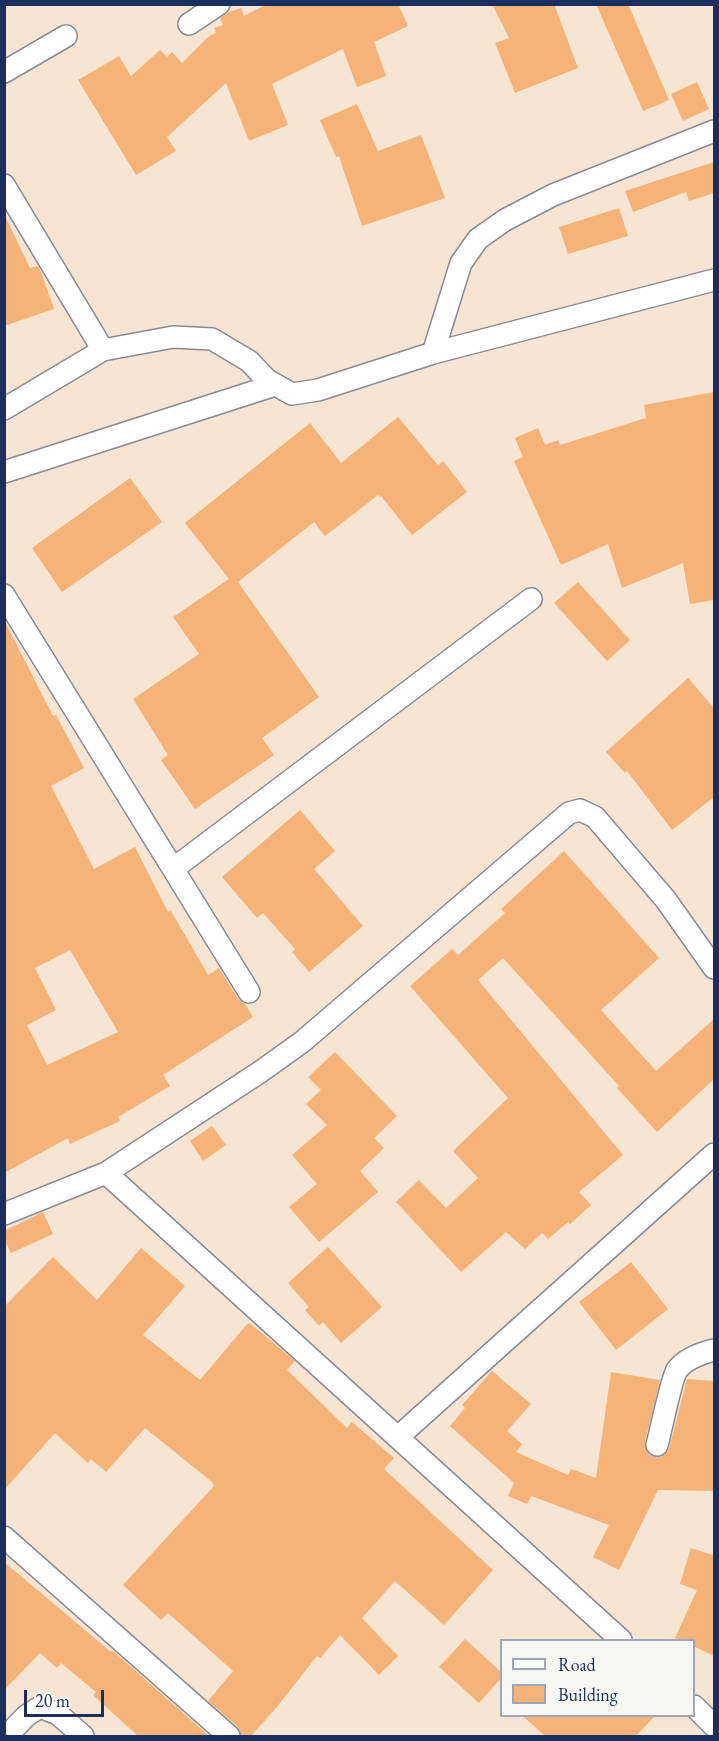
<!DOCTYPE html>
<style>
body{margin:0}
#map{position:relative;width:719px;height:1741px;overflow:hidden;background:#f5e5d2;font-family:"EB Garamond",serif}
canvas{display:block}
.frame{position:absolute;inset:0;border:6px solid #1b2f5e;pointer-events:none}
.legend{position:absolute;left:500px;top:1639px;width:195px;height:78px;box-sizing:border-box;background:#f6f6f2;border:2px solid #9ea6b7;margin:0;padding:8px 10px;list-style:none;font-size:18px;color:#1b2f5e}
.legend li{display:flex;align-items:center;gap:12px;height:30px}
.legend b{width:30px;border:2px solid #9ea6b7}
.scale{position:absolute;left:24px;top:1690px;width:80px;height:27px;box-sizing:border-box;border:3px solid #1b2f5e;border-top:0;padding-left:8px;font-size:18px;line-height:21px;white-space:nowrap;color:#1b2f5e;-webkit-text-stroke:4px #f6f6f2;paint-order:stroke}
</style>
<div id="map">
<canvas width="719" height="1741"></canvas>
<div class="frame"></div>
<ul class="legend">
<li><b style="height:8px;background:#fff"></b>Road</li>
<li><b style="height:16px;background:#f5b378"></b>Building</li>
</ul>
<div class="scale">20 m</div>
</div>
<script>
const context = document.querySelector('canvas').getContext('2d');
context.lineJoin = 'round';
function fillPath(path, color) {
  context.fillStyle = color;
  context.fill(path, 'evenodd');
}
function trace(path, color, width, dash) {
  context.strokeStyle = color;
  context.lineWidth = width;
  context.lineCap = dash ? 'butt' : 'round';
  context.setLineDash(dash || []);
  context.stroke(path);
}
fillPath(new Path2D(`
 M267,4h131l10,22 -34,16 12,34 -29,11 -14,-38 -71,35 16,41 -39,16 -23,-58 -59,54 9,14 -40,24 -58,-95 41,-24 12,20 29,-26 7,7 5,-5 10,11 27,-27 7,-3 -2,-5 9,-3 -3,-7 7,-5 14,-5 3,8z
 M492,4h62l24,64 -63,25 -20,-50 14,-5z
 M596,4h32l41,96 -26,11z
 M697,82l12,27 -26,12 -12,-27z
 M357,104l21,47 43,-16 24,63 -83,28 -23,-70 -3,1 -16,-37z
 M714,162v31l-25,8 -3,-9 -53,20 -8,-21z
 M619,208l9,28 -60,18 -9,-27z
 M4,214l26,54 8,-2 3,6 13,37 -50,17z
 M714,392v208l-24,4 -7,-41 -61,25 -14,-44 -47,21 -47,-104 9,-4 -8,-19 23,-10 7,17 13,-5 2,5 86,-27 -2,-13z
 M398,417l40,48 5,-4 24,31 -55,43 -31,-39 -1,1 -2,-2 -53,41 -11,-14 -76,60 81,115 -57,41 12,17 -79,54 -34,-49 7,-5 -35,-56 66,-45 -26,-37 56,-38 -44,-56 125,-100 31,40z
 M130,478l32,44 -100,70 -30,-44z
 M578,582l52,58 -23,21 -53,-58z
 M4,620l49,96 3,-1 28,53 -33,18 43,83 41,-22 33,65 3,-1 37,64 11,-7 19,31 7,5 8,13 -90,58 7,11 -52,31 2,4 -50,23 -2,-6 -64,35zM70,950l48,82 -71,33 -20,-40 29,-15 -21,-42z
 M688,678l26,30v89l-42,33 -45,-59 -2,2 -19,-21z
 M300,810l35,41 -21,18 49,57 -54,46 -17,-20 3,-3 -32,-36 -6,5 -35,-41z
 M564,851l95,107 -58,52 55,61 58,-52v60l-57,53 -40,-44 2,-2 -116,-128 -25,22 145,175 -44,37 12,13 -21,19 -2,-2 -20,17 -6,-6 -17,16 -19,-17 -45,40 -65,-70 23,-22 27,28 32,-30 -25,-27 55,-53 -98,-112 42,-37 6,6 47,-42 -4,-4z
 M335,1052l62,64 -23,22 10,10 -24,23 18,21 -59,50 -30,-35 28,-23 -25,-29 35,-30 -21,-21 15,-14 -13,-13z
 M212,1126l14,19 -23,16 -13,-20z
 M43,1212l10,22 -42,19 -7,-14v-8z
 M328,1247l54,60 -41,36 -18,-21 -4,4 -14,-16 4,-3 -21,-24z
 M141,1248l44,38 -42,49 57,45 48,-57 4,2 43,36 -8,9 60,58 5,-6 42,36 -10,11 109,101 -49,55 -49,-44 -33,37 36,38 -19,19 -39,-40 -20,23 -3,-2 -41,52 -26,29h-9l-4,-11 -29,-25 25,-30 -65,-58 -7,7 -38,-35 91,-99 -2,-4 -67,-54 -39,44 -15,-13 -3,4 -33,-30 -51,57v-183l49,-50 44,43z
 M631,1262l37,47 -52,41 -37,-48z
 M492,1371l39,33 -24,27 15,13 -6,8 52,23 3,-6 25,9 15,-106 49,8 -15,62 3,12 6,3h7l8,-8 18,-70 27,2v110l-56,-1 -39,80 -26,-13 16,-32 -78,-29 -4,8 -19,-8 6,-13 -64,-57 15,-18 -3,-3z
 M691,1548l22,7 1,-3v104l-21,-10v-5h-12l-6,-3 22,-48 -17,-6z
 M4,1562l107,90 1,-2 98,87h-71l-46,-42 3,-3 -35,-29 -4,5 -17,-15 -36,37z
 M465,1639l36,33v6l-22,25 -40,-36z
 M523,1716h132l-20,21h-89z`), '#f5b378');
const minor = new Path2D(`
 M189,24l30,-20
 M4,72l62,-36
 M4,185l99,165
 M433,353l28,-90 17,-24 27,-19 48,-25 161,-64
 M4,409l99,-59 70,-13 39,2 37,22 18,19 25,14 26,-4 115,-37 281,-73
 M4,472l271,-87
 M4,595l245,397
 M173,869l358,-270
 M106,1173l154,-101 42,-30 267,-229 11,-3 15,7 71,83 48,68
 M4,1214l102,-41 515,467
 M398,1437l316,-283
 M657,1445c4,-14 14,-66 20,-75 8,-11 25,-17 37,-20
 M4,1537l225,199
 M694,1706l20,20
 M7,1736l19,-20 14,-9 18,7 25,22`);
trace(minor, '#888a98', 24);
trace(minor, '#fff', 21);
</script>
